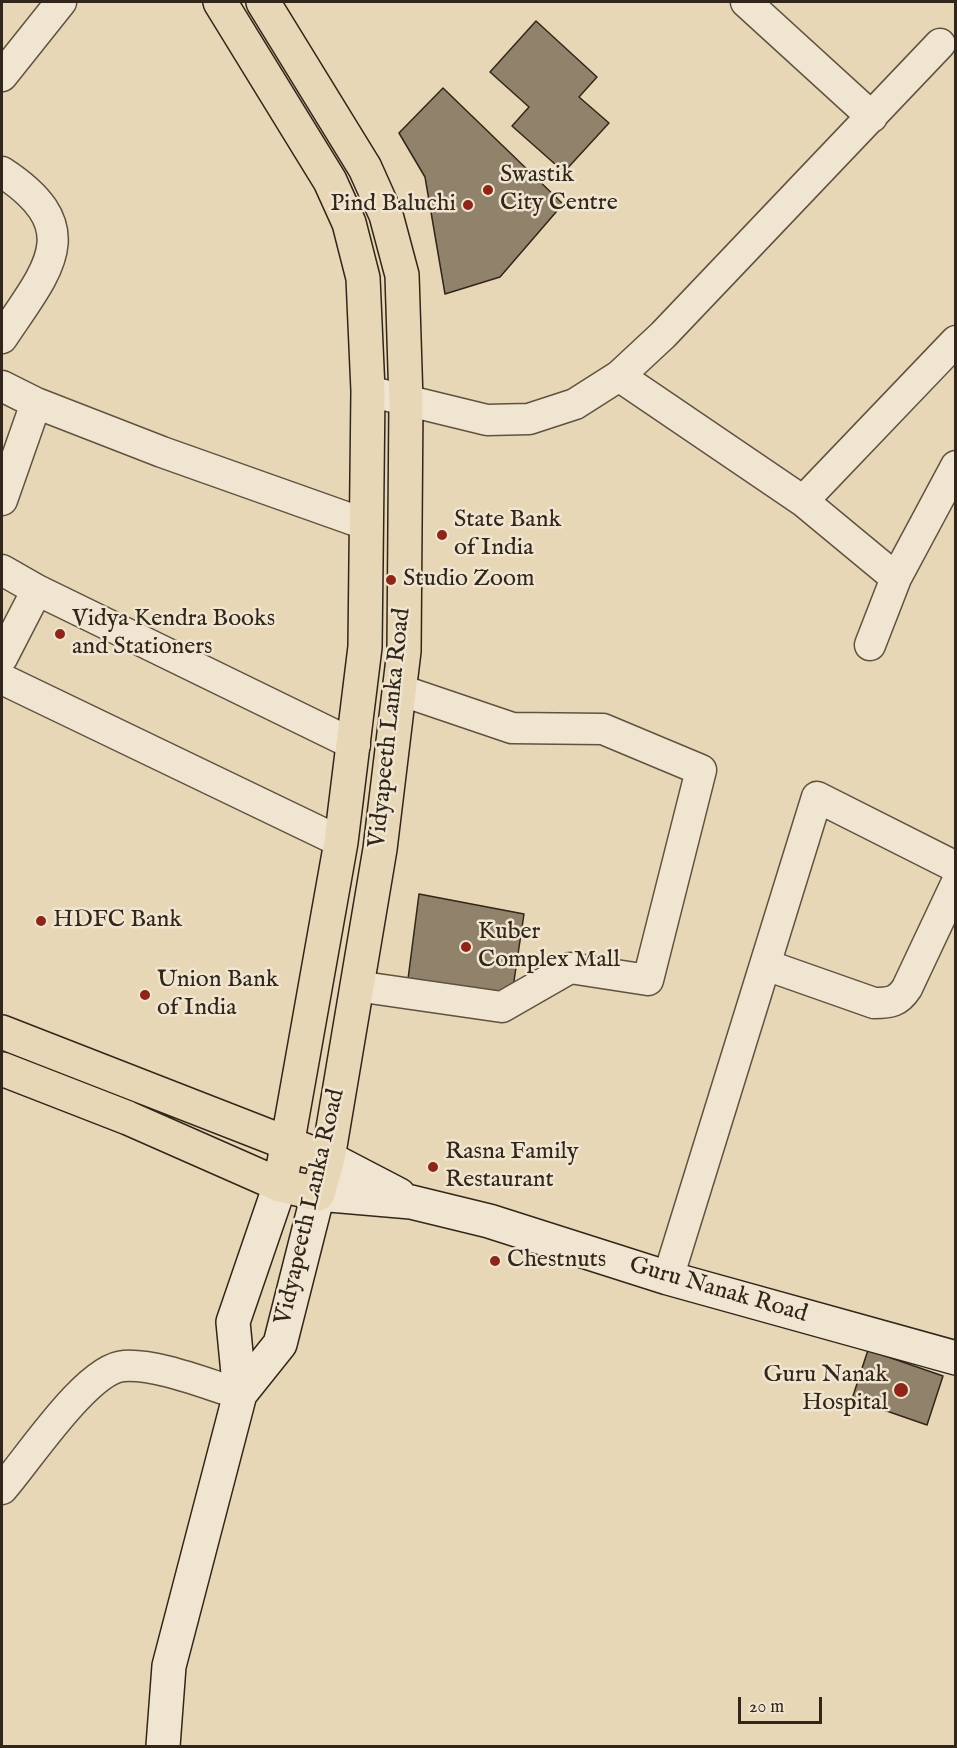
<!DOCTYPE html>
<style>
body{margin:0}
#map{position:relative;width:957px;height:1748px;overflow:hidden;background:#e8d7b6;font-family:"IM FELL English",serif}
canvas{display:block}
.frame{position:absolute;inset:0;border:3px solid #312619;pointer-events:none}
.scale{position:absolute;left:738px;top:1697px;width:84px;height:27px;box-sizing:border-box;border:3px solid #312619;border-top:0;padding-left:8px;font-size:18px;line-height:21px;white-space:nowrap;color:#312619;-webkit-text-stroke:4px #f0e5d0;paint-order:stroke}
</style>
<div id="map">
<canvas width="957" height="1748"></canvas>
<div class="frame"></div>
<div class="scale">20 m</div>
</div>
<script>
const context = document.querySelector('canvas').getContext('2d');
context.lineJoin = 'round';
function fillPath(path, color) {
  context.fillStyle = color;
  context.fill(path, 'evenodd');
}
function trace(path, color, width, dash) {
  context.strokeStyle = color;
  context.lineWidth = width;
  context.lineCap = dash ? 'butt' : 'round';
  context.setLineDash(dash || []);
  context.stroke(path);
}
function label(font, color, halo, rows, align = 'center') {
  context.font = font + ' "IM FELL English",serif';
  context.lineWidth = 5;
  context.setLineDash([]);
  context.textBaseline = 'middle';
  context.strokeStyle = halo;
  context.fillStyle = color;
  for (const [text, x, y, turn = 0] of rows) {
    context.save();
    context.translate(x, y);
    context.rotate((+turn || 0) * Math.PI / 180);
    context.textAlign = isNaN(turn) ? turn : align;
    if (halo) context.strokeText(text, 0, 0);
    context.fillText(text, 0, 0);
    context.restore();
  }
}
const building = new Path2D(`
 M536,21l61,56 -18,20 30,26 -45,49 -52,-46 17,-19 -39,-35z
 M443,88l120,116 -63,73 -55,17 -20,-117 -26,-44z
 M419,894l105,20 -13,87 -103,-22z
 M868,1350l75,26 -16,49 -75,-26z`);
fillPath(building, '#90826b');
trace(building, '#312619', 1.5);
const street = new Path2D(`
 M746,2l126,115
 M2,76l59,-74
 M2,172c87,57 45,98 0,166
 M619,376l184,125 93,77
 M2,386l34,17 -34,97
 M368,391l119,29 42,-1 46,-15 44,-28 44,-41 277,-291
 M36,403l126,49 203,72
 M803,501l153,-160
 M2,570l35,20 -35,68
 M37,590l318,155
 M870,645l26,-67 60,-112
 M2,679l339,163
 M766,965l108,38c16,0 24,-1 33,-15l49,-104
 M356,986l146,21 68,-39 78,12 53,-210 -98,-41 -91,-1 -112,-38
 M668,1278l149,-481 139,70
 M2,1489c25,-28 85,-121 122,-123 35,-2 82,18 116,28`);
const secondary = new Path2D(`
 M328,1158l71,37
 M240,1394l40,-50 38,-150 93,8 78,19 179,57 288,80
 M163,1746l6,-80 71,-272 -7,-72 47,-137`);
const primary = new Path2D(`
 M220,2l110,179 19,42 14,55 5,113 -3,256 -24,195 -61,343
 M2,1032l305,119
 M2,1069l126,49 152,67 38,9 10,-36 52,-309 24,-198 2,-250 -4,-126 -16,-60 -21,-47 -102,-166`);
trace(street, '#5f5240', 33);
trace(secondary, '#312619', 36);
trace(primary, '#312619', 36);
trace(street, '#f0e5d0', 30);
trace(secondary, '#f0e5d0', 33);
trace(primary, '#e8d7b6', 33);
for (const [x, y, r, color] of [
 [488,190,6,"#8f2418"],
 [468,205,6,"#8f2418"],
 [442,535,6,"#8f2418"],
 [391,580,6,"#8f2418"],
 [60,634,6,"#8f2418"],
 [41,921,6,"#8f2418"],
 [466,947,6,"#8f2418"],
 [145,995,6,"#8f2418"],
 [433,1167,6,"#8f2418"],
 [495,1261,6,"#8f2418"],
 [901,1390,8,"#8f2418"]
]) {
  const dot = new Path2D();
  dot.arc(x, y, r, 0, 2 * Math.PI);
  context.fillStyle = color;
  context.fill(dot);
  trace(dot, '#f0e5d0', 2);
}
label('24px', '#312619', '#f0e5d0', [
 ["Swastik",500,176],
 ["City Centre",500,204],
 ["Pind Baluchi",456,205,"right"],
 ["State Bank",454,521],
 ["of India",454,549],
 ["Studio Zoom",403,580],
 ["Vidya Kendra Books",72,620],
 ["and Stationers",72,648],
 ["HDFC Bank",53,921],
 ["Kuber",478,933],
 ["Complex Mall",478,961],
 ["Union Bank",157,981],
 ["of India",157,1009],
 ["Rasna Family",445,1153],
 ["Restaurant",445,1181],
 ["Chestnuts",507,1261],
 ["Guru Nanak",888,1376,"right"],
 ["Hospital",888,1404,"right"]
], 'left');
label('24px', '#312619', '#f0e5d0', [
 ["Vidyapeeth Lanka Road",391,728,-84],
 ["Vidyapeeth Lanka Road",311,1207,-77],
 ["Guru Nanak Road",718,1291,16]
]);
</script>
